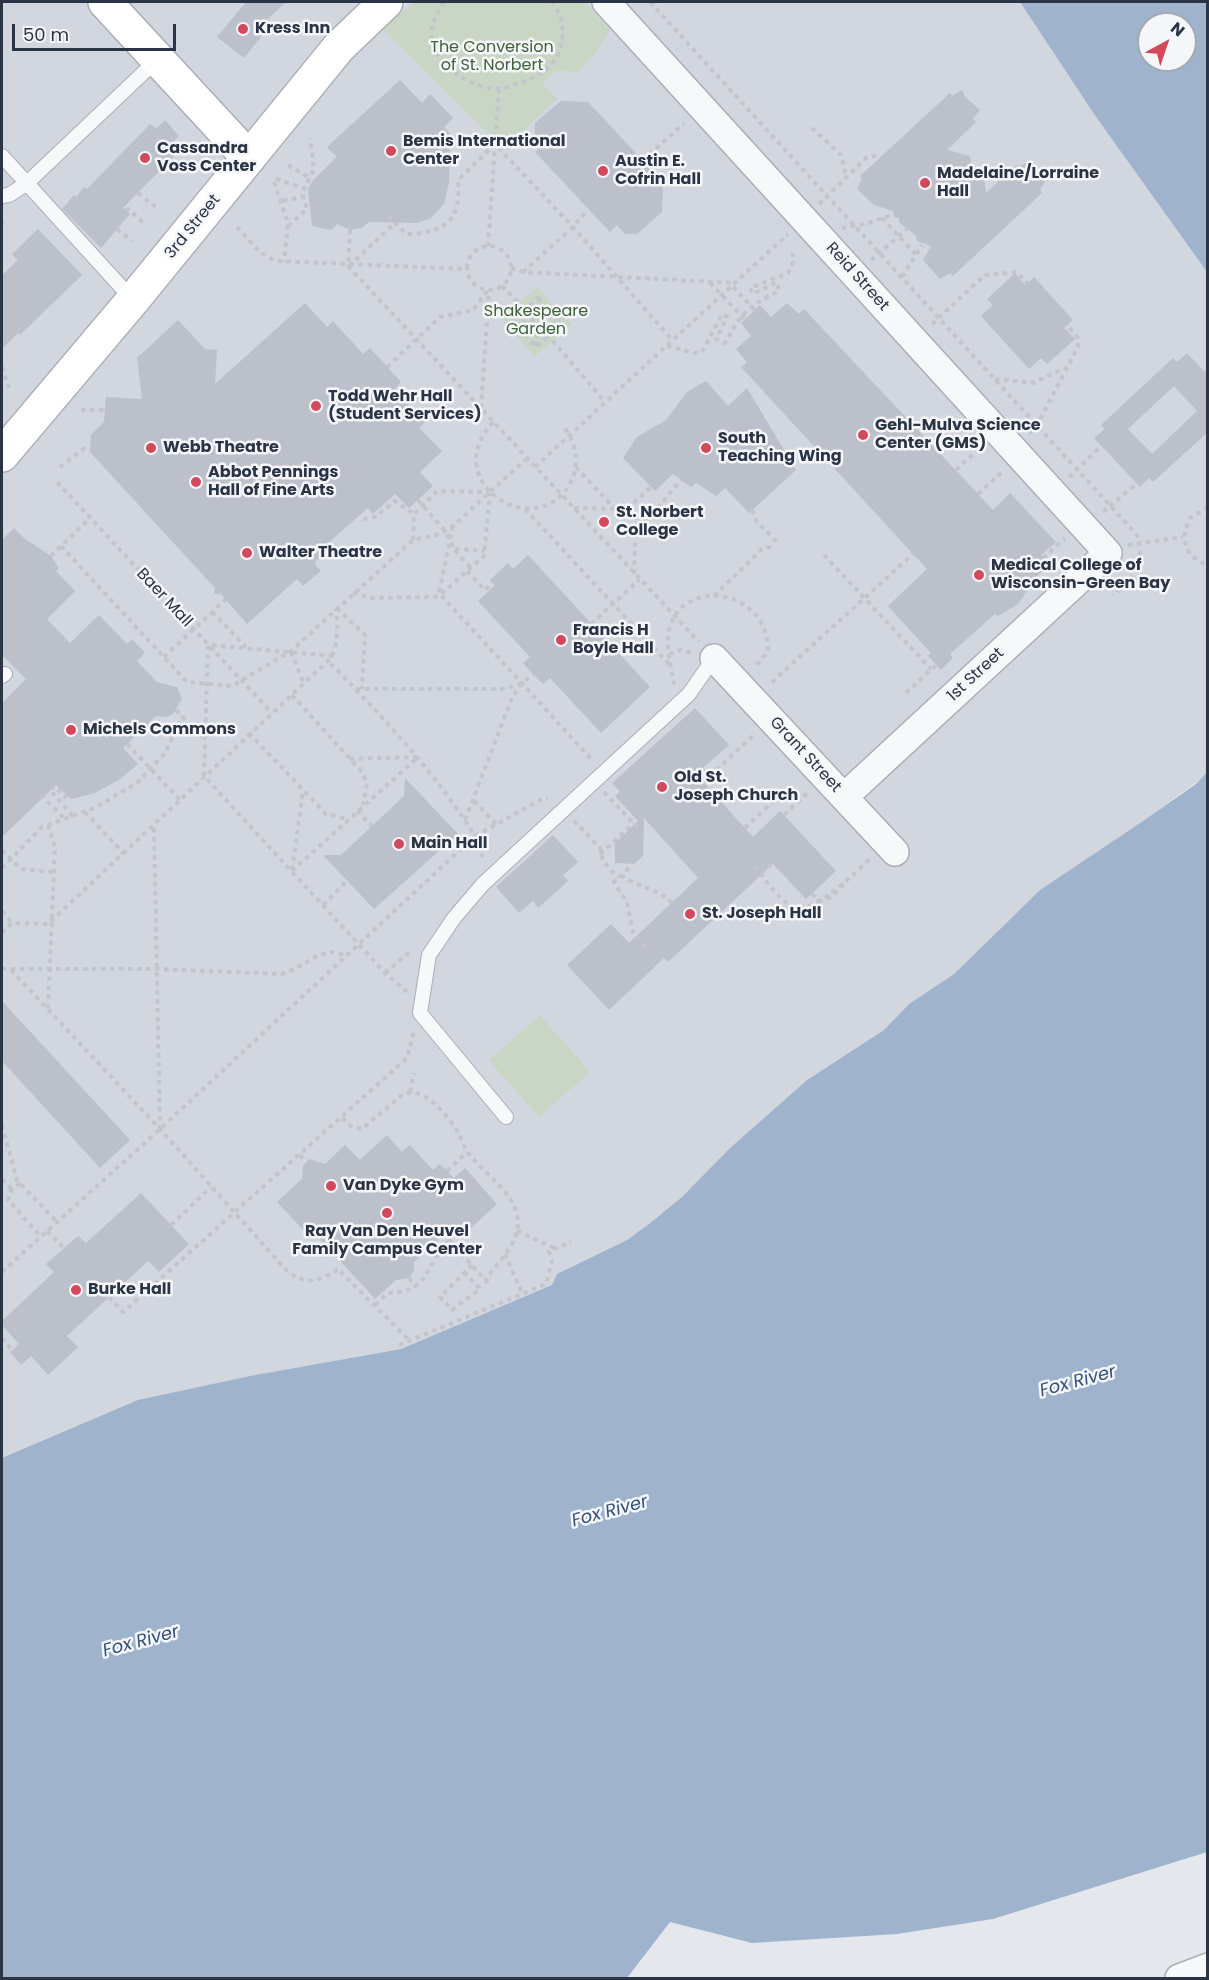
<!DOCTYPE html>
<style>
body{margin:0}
#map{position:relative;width:1209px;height:1980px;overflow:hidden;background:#e4e7ec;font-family:Poppins,sans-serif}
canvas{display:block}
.frame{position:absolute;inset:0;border:3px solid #2b3445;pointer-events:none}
.north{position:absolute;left:1137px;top:12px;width:60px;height:60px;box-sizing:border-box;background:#f4f6f9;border:2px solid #a4a8b1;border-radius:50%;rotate:40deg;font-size:16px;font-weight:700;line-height:24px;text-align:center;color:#2b3445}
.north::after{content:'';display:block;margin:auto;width:21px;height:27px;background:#d1495b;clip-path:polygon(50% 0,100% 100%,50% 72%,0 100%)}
.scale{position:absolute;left:12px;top:24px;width:164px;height:27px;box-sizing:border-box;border:3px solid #2b3445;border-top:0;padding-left:8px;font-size:18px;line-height:21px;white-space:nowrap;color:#2b3445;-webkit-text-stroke:4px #f4f6f9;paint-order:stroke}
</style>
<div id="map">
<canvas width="1209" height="1980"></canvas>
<div class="frame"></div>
<div class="north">N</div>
<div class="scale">50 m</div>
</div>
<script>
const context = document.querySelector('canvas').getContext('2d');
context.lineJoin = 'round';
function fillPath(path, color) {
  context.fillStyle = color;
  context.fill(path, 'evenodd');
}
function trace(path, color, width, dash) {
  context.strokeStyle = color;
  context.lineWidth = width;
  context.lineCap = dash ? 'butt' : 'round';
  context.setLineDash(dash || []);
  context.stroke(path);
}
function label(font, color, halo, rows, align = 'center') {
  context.font = font + ' Poppins,sans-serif';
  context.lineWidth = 5;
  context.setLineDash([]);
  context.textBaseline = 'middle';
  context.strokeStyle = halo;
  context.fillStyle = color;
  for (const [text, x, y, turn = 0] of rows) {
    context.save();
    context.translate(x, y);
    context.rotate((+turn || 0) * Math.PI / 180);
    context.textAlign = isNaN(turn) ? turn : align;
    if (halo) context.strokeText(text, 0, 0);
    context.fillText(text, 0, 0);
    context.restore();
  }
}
fillPath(new Path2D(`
 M2,2h384l-8,27 31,-27h611l76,115 111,155 -1,503 -66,48 -100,67 -86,84 -45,30 -25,26 -77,50 -77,68 -48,49 -33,27 -22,16 -70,34 -4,11 -152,64 -146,26 -253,83z`), '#d2d6de');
fillPath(new Path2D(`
 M414,2h170l26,28 -13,21 -20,22 -20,-3 -15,13 15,16 -48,44 -24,-13 -103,-101z
 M537,287l34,37 -36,32 -34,-37z
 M540,1015l50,57 -51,45 -50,-57z`), '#c9d6c5');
fillPath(new Path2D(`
 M1020,2h187v270l-111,-155zM1149,24h36v36h-36z
 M1207,772v1080l-214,67 -96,15 -145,9 -82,-21 -43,56h-625v-520l136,-58 117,-25 146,-26 151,-64 5,-11 70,-34 22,-16 33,-27 48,-49 77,-68 77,-50 25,-26 45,-30 86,-84 100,-67 56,-39z`), '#9fb4cc');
fillPath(new Path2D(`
 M246,2h40l-27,25 6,5 -21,26 -27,-21z
 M400,80l22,23 8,-9 23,24 -9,9 12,13 -6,5 -1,38 -5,21 -13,14 -13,5 -49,-1 -7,6 -12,2 -13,-6 -6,6 -19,-4 -4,-37 5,-9 24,-23 -10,-10z
 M962,90l3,7 15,13 -7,9 3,3 -29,28 23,6 1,11 12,3 3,23 30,-28 3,2 8,-5 18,20 -5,8 2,3 -89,83 -3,-3 -10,6 -17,-19 8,-14 -14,-5 -1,-5 -17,-14v-4l-5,-1 -1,-6 -19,-6 -17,-16 5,-10 -2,-3 90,-83 2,3z
 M561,101l27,1 75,80 -1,30 -25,22h-12l-8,-9 -7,7 -75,-80 6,-6 -7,-7 1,-16z
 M165,120l14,16 -5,5 7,8 -58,59 7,6 -29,34 -39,-39 12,-14 2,2 8,-10 3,2 6,-6 57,-59 6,5z
 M38,229l44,46 -62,60 -2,-2 -16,16v-74l16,-15 -6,-6z
 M1015,273l10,12 9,-8 39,43 -9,8 11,11 -28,25 -6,-6 -12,11 -48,-53 12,-11 -6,-6z
 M305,303l22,24 6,-6 30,33 7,-6 31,34 -6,7 30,33 -6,6 23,23 -22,21 13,14 -24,22 -14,-14 -22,20 -5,-6 -48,42 3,4 -9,9 7,8 -18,15 -6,-7 -50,45 -26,-30h-7l1,-6 -125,-136 1,-17 13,-13 2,-25 36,2 -5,-41 41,-38 27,29 12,1 -2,34z
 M787,303l12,11 5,-5 189,201 17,-17 46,49 -15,13 8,9 -11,11 -20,29 -20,12 -3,-2 -45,40 3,4 -12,12 -13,-14 3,-3 -43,-47 39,-37 -186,-202 6,-5 -11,-13 15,-13 -10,-13 19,-18 11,12z
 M1187,353l21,22v57l-55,50 -4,-4 -9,9 -46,-49 11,-9 -4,-4 72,-67 4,4zM1174,386l23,25 -45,43 -24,-25z
 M706,381l22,25 19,-18 49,82 -47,43 -24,-25 -9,8 -20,-13 -5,4 -18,-13 -18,17 -32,-33 14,-21 29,-17 21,-28z
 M14,528l11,11 26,17 8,12 -3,3 19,20 -28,28 23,24 29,-28 28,29 5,-5 13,14 -8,8 20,21 20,5 5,12 -9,15 -6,3 -11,-1 -33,32 15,16 -18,15 -25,14 -24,6 -15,-14 -54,52v-134l24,-24 -24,-24v-115z
 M528,555l122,132 -49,46 -51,-55 -7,6 -10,-10 -10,-11 7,-6 -52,-56 17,-16 -5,-5 18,-17 5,6z
 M695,708l34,37 -33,29 57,63 27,-26 56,60 -30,28 -33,-35 -105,98 -4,-4 -55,52 -42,-45 44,-41 18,19 69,-65 -54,-60 -1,38 -9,8 -19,-1v-20l23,-22 -23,-25 5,-4 -8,-9z
 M405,778l53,56 -84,75 -51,-54h18l63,-59z
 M553,835l25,27 -15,13 5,6 -30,27 -5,-7 -14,12 -23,-26z
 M2,1001l128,139 -30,28 -98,-107z
 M387,1135l15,17 8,-7 23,25 7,-6 14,14 11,-10 32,36 -36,33 -9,-10 -38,35v9l-5,7 -13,2 -21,19 -63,-69 -4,5 -31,-33 25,-23 1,-13 6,-7 16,5 20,-19 15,15z
 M141,1193l48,51 -30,28 -11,-11 -81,75 11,11 -30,28 -17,-19 -10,9 -11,-13 9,-8 -17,-19v-4l52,-49 -8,-8 32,-28 8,7z`), '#bbc0ca');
const lane = new Path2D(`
 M2,156l131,144
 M2,196l7,-1 17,-11 132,-125
 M2,676l3,-2
 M506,1117l-86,-104 9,-58 25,-37 29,-34 206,-190 25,-36`);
const street = new Path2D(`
 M606,2l502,551 -264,244
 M714,658l181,194
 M1179,1978l29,-11`);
const secondary = new Path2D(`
 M105,2l144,156
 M2,455l131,-155 206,-253 47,-45`);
trace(lane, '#a9aeb7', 16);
trace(street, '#a9aeb7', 30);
trace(secondary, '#a9aeb7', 36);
trace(new Path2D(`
 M444,2c-8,13 -16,27 -11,43 7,23 41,44 65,44 5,0 12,-3 18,-5 22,-7 43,-18 46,-44 2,-13 -1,-28 -10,-38
 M650,2l487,533c9,33 -2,39 -24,61
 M812,128l29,27 5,21
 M643,161l41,-38
 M288,165l20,12
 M276,179l27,9
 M274,182l14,41 -4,39
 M138,193l20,16
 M283,201l19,-4
 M819,204l48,-47 7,-1 4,4
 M126,211l2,-2 18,16
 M388,216l18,18c40,-1 55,-13 52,-54l37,-36 78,83 100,114
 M882,218l34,37
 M2,223l1,-2
 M288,226l19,-17 -5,-15 12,-25 -4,-31
 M237,227l23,25 15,9 191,8
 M842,228l27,-5 25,-9
 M117,229l15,12
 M350,230l-2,36 351,376
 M467 268a22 22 0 1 1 44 0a22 22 0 1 1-44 0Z
 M488,246l11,-157
 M871,260l36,-31
 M349,266l46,-43
 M511,268l12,4 213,11
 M523,272l50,-45 14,-17
 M902,277l20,-32
 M710,283l35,36
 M502,286l32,33
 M733,287l22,23
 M538,298l23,26 -25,23 -23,-26z
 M532 323a5 5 0 1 1 10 0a5 5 0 1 1-10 0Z
 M537,318l1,-20
 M541,320l9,-8
 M513,321l19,2
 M542,323l19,1
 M932,324l53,-49 32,-3 10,11
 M541,327l64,75
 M525,334l8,-8
 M536,346l1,-18
 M667,346l28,7 7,-1 20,-38 5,3 -11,22 9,4c18,-32 22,-36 54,-52l-2,-9 -24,12 -3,-6 38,-15 5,-10v-10
 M2,367l7,21
 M387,367l53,-50 33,-7 14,-19
 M995,379l38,4 32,-15
 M481,408l8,-117
 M81,410h24
 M493,422c-59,65 55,127 81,52 5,-17 0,-35 -11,-48
 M1029,433l8,-8 41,-78v-9l-11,-13
 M60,467l27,-21
 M535,467l253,-233
 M576,467l39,42
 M956,470l26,-24
 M1069,477l32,-31
 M57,482l215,231
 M978,494l24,-22
 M418,500l27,31 11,21 15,16
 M1208,507l-18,11c-11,20 -5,40 18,47
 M574,508l53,1 9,9 -2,56
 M525,509l144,155
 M627,509l24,-22
 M752,510l5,12 20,20
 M1103,512l33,-28
 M363,519l12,-2 20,-16 19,13
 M636,524c21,-8 29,-29 46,-44
 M453,526l-14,67 154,168
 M413,540l1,-26 23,-23 52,1
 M1128,545l55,-8
 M61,546l126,136 45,4 59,-35 122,-111 27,-6 13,-8 73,-67
 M455,549l30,2
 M824,555l107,114
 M51,556l39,-38
 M1043,558l22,-20
 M467,571l18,19 8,-8
 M353,593l17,5 65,-1 5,-2 44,-39 6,-63
 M714,596l49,-48 9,-1
 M337,608l28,27 -3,54
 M212,612l34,35
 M591,624l48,-44
 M291,652l13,32
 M669,654l12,-4 10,3
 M333,656l-125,-11 -4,131 181,197 22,19
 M164,657l62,-58
 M772,682l141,-128
 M674,685c-3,-18 -8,-37 -5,-55 12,-53 99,-43 99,21l-12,15
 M356,689h146l19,-5
 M906,693l30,-28
 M292,695l70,77 5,11 -4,22
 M176,710l27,28
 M249,733l77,81 22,5
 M127,744l53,56
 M350,759l67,-2
 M703,782l50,-46
 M604,792l35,37
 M41,795l24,24
 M67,795l-2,2 -11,-11 -4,4 23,26
 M474,801l22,23
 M357,811l15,15
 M85,812l39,42
 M784,815l23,-22
 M465,820l47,-122 9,-14 12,-10
 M574,821l26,27 3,13 15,17
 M154,828l6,301
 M745,828l40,-38
 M475,836l67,-37h6
 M469,840l17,20
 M2,850l19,19 33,3
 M600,854l34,-31
 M755,866c10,13 23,34 39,41 19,8 63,-36 77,-49
 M2,868l40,-41 52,-19 43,-25 29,-31 16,-36
 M629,868l-15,14 13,21 6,29 13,16
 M292,870l11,-79
 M292,871l126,-114
 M761,873l11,-10
 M621,875c17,13 37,13 51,28
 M812,894l7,7c12,-1 17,-9 25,-17
 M323,905l24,-24
 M2,911l10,12
 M2,933l10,-10 36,1 280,-263c11,-12 10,-37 8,-52
 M2,969h156l123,5c21,-4 43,-32 64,-18
 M11,970l149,159 127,142c19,15 33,10 51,-2l72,72
 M385,973l27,-23
 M48,1008l7,-161 -7,-22
 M410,1092l4,-19
 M342,1118l9,8 11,3 40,-34c20,-11 44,19 54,34 5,8 7,18 13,25 16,20 50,42 49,70 -1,21 -21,40 -33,56
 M2,1125l15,55 40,42
 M300,1155l6,7
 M447,1171l20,-19
 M2,1179l10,11
 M20,1183l-10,9 -2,8 33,37
 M171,1225l40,-38
 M47,1231l17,17
 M517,1231l37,17
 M443,1233l45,50
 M505,1254l17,39
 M2,1272l158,-143 315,-293c-41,-65 -93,-120 -147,-175
 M464,1272l16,17 -28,21 -12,-13 32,-32
 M409,1278l7,9
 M109,1297l14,15 284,-254 7,-27
 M375,1305l13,-12c45,-1 36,-31 62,-53
 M2,1338l10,12
 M399,1345l147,-61 6,-23 -3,-10 22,-9`), '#c2c5cb', 4, [4.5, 4.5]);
trace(lane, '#f7f8fa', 14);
trace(street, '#f7f8fa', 27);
trace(secondary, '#fff', 33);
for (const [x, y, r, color] of [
 [243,29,6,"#d1495b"],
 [391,151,6,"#d1495b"],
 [145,158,6,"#d1495b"],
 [603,171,6,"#d1495b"],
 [925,183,6,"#d1495b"],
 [316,406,6,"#d1495b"],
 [863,435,6,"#d1495b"],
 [151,448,6,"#d1495b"],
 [706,448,6,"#d1495b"],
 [196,482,6,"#d1495b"],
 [604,522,6,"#d1495b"],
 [247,553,6,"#d1495b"],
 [979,575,6,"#d1495b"],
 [561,640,6,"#d1495b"],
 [71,730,6,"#d1495b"],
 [662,787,6,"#d1495b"],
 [399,844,6,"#d1495b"],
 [690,914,6,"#d1495b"],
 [331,1186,6,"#d1495b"],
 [387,1213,6,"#d1495b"],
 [76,1290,6,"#d1495b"]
]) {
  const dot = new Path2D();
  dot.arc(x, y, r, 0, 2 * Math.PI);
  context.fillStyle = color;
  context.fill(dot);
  trace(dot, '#f4f6f9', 2);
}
label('bold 16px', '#2b3445', '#f4f6f9', [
 ["Kress Inn",255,29],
 ["Bemis International",403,142],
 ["Center",403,160],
 ["Cassandra",157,149],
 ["Voss Center",157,167],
 ["Austin E.",615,162],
 ["Cofrin Hall",615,180],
 ["Madelaine/Lorraine",937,174],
 ["Hall",937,192],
 ["Todd Wehr Hall",328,397],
 ["(Student Services)",328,415],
 ["Gehl-Mulva Science",875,426],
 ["Center (GMS)",875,444],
 ["South",718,439],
 ["Teaching Wing",718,457],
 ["Webb Theatre",163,448],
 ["Abbot Pennings",208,473],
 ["Hall of Fine Arts",208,491],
 ["St. Norbert",616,513],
 ["College",616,531],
 ["Walter Theatre",259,553],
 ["Medical College of",991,566],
 ["Wisconsin-Green Bay",991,584],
 ["Francis H",573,631],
 ["Boyle Hall",573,649],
 ["Michels Commons",83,730],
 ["Old St.",674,778],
 ["Joseph Church",674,796],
 ["Main Hall",411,844],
 ["St. Joseph Hall",702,914],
 ["Van Dyke Gym",343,1186],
 ["Ray Van Den Heuvel",387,1232,"center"],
 ["Family Campus Center",387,1250,"center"],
 ["Burke Hall",88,1290]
], 'left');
label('16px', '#3f6138', '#f4f6f9', [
 ["The Conversion",492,48],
 ["of St. Norbert",492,66],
 ["Shakespeare",536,312],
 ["Garden",536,330]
]);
label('16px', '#2b3445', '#f4f6f9', [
 ["3rd Street",193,227,-51],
 ["Reid Street",857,277,48],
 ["Baer Mall",164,598,47],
 ["1st Street",976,675,-43],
 ["Grant Street",805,755,47]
]);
label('italic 18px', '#34527a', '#f4f6f9', [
 ["Fox River",1078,1382,-15],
 ["Fox River",610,1512,-15],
 ["Fox River",141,1642,-15]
]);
</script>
